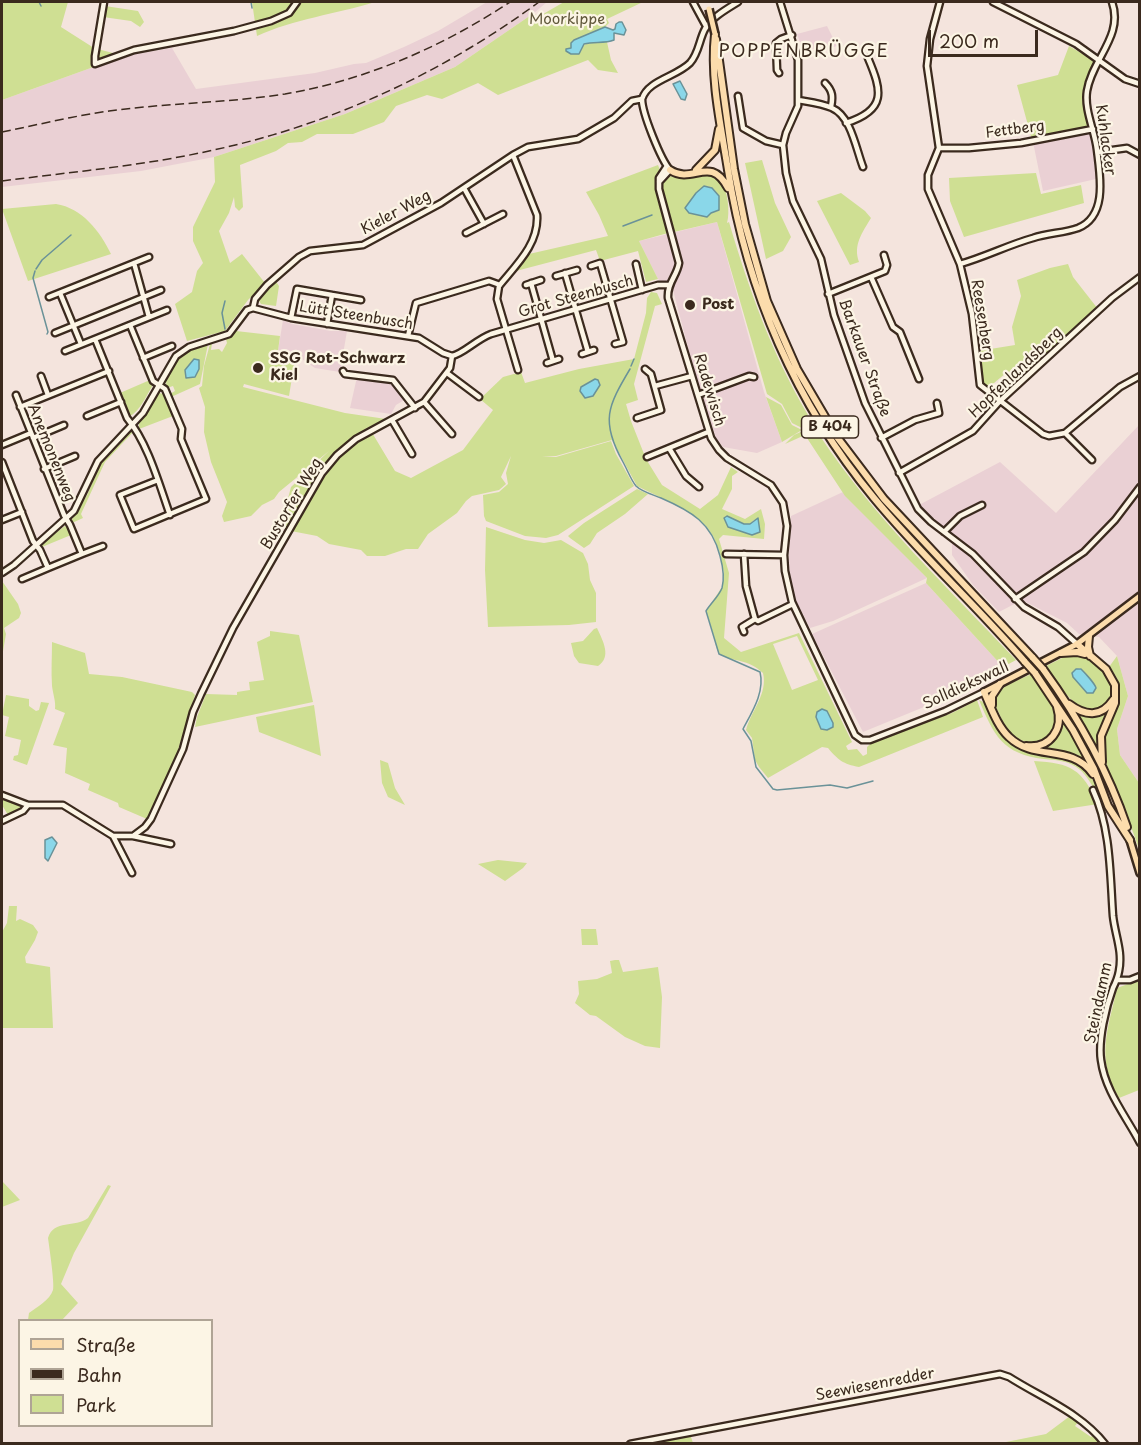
<!DOCTYPE html>
<meta charset="utf-8">
<style>
body{margin:0}
#map{position:relative;width:1141px;height:1445px;overflow:hidden;background:#f4e4dd;font-family:"Playpen Sans",sans-serif}
canvas{display:block}
.frame{position:absolute;inset:0;border:3px solid #3b2a1e;pointer-events:none}
.legend{position:absolute;left:18px;top:1319px;width:195px;height:108px;box-sizing:border-box;background:#fcf5e5;border:2px solid #afa495;margin:0;padding:8px 10px;list-style:none;font-size:18px;color:#3b2a1e}
.legend li{display:flex;align-items:center;gap:12px;height:30px}
.legend b{width:30px;border:2px solid #afa495}
.scale{position:absolute;left:928px;top:30px;width:110px;height:27px;box-sizing:border-box;border:3px solid #3b2a1e;border-top:0;padding-left:8px;font-size:18px;line-height:21px;white-space:nowrap;color:#3b2a1e;-webkit-text-stroke:4px #fcf5e5;paint-order:stroke}
</style>
<div id="map">
<canvas width="1141" height="1445"></canvas>
<div class="frame"></div>
<ul class="legend">
<li><b style="height:8px;background:#fcdcac"></b>Straße</li>
<li><b style="height:8px;background:#3b2a1e"></b>Bahn</li>
<li><b style="height:16px;background:#cfdf93"></b>Park</li>
</ul>
<div class="scale">200 m</div>
</div>
<script>
const context = document.querySelector('canvas').getContext('2d');
context.lineJoin = 'round';
function fillPath(path, color) {
  context.fillStyle = color;
  context.fill(path, 'evenodd');
}
function trace(path, color, width, dash) {
  context.strokeStyle = color;
  context.lineWidth = width;
  context.lineCap = dash ? 'butt' : 'round';
  context.setLineDash(dash || []);
  context.stroke(path);
}
function label(font, color, halo, rows, align = 'center') {
  context.font = font + ' "Playpen Sans",sans-serif';
  context.lineWidth = 4.5;
  context.setLineDash([]);
  context.textBaseline = 'middle';
  context.strokeStyle = halo;
  context.fillStyle = color;
  for (const [text, x, y, turn = 0] of rows) {
    context.save();
    context.translate(x, y);
    context.rotate((+turn || 0) * Math.PI / 180);
    context.textAlign = isNaN(turn) ? turn : align;
    if (halo) context.strokeText(text, 0, 0);
    context.fillText(text, 0, 0);
    context.restore();
  }
}
fillPath(new Path2D(`
 M487,2h60l-13,11 -79,54 -110,47 -131,43 -73,14 -139,16v-87l122,-44 48,-8 24,41 119,-16 39,-9 12,-1 38,-16 34,-16z
 M827,26l10,20 -17,5 -2,-4 -5,2 -12,-4 -4,-11z
 M1091,130l5,49 -53,12 -10,-49z
 M717,222l47,170 18,50 -25,11 -34,-6 -7,-9 -13,-40 1,-7 -3,-1 -7,-20 -21,-80 -15,-11 -19,-38z
 M283,320l9,4 39,7h16l-7,41 -25,-4 -16,-11 -21,-6z
 M357,377l37,7 12,15 -10,6 -5,9 -41,-6z
 M1139,425v358l-19,-28 -3,-26 11,-33 -11,-40 -18,-19 -20,-3 -12,-11 -45,-23 -23,12 -26,-27 -21,-30v-20l-33,-30 81,-43 56,51z
 M843,492l84,86 -94,43 -23,7 -13,-25 -7,-27 -1,-20 2,-40z
 M926,583l77,84 -62,33 -78,32 -51,-98z`), '#ead0d4');
fillPath(new Path2D(`
 M2,2h66l-7,25 33,21 30,8 -122,44z
 M252,2h123c-39,12 -81,17 -118,34z
 M564,2h79l-36,17 2,4 -4,4 -31,13 -3,3v5l-5,1 16,-3 9,-4h16l4,18 7,13 -20,-3 -10,-10 -90,35 -20,-12 -36,16 -15,-4 -31,11 -12,16 -31,12h-36l-15,8 -14,1 -12,8 -36,14 3,42 -4,4 -4,-4 -1,-10 -5,16 -10,18 11,32 12,-9 23,29 -17,17 -23,31 -38,10 -12,-37 17,-12 5,-21 6,-8 -10,-22v-14l22,-45 -1,-25 131,-43 110,-47 79,-54 4,4z
 M105,6l33,5 6,11 -4,5 -9,-6 -28,-4z
 M1069,46l26,15 -9,27 5,39 -59,13 -15,-55 41,-10z
 M762,160l13,43 16,34 -8,14 -17,8 -21,-96z
 M658,165l2,5c-11,18 3,44 8,63l-29,8 19,38 -12,3 -8,-31 -38,10 -4,-11 -80,21 13,-17 79,-18 -9,-21 -13,-23z
 M1036,173l5,21 40,-9 3,18 -120,34 -14,-36 -1,-23z
 M708,174c5,2 10,3 13,7 7,10 9,31 6,42l2,-1c20,68 43,132 79,193l-1,1 4,1 3,6 -10,6 -12,-6 -10,-19 -15,-10 -50,-172 -43,10 -13,-44 3,-8 5,-4 16,3zM705,186c14,1 12,14 13,25l-7,2 -4,4 -18,-4 -4,-5 9,-12z
 M841,193l24,18 6,7c-9,15 -18,27 -12,44l-9,3 -33,-64z
 M56,204c26,4 44,27 55,50l-83,27 -26,-72z
 M1068,264l5,13 25,32 -82,74 -10,-10 -18,15 -5,-5 -5,-32 37,-6 -3,-18 9,-31 -4,-16 33,-12z
 M275,280l4,6 -3,20 -15,-2 -4,-6z
 M651,292l6,1 5,11 -7,2 -21,78 4,16 -12,4 5,17 15,38 16,26 38,24 18,-14 13,-28 7,5 -6,4v13l-10,20 23,10 16,-10 4,15 -1,15 -41,-4 -4,4 10,34 -5,65 17,14 58,-19 53,109 -6,4 2,4 9,-1 6,7 4,-2v-7l6,-6 79,-28 25,-13 6,17 -124,50c-16,-3 -21,-7 -31,-19l-6,-1 -54,31 -9,-11 -4,-7 -3,-22 -6,-8c5,-19 22,-36 17,-57 -16,-15 -28,-10 -44,-19 -4,-8 -4,-16 -7,-24 -2,-7 -4,-12 -6,-19l16,-24 2,-14 -5,-23 -6,-14 -6,-9 -12,-11 -23,-13 -35,-17 -25,-46 -56,16h-14l14,1 55,-16 5,13 18,32 -76,49 -12,3 -21,-2 -39,-15 -2,-5 -1,-21 16,-3 9,-8 -2,-11 5,-17 -10,21 5,7 -7,6 -27,6 -6,5 -9,12 -29,21 -10,15h-12l-21,7h-18l-6,-6 -32,-6 -12,-8 -26,-5 -10,-6 10,-38 38,-36 -50,41 -5,7 -12,6 -11,11 -27,6 -2,-6 5,-14 -16,-40 -7,-30 1,-25 -6,-19 3,-2 2,-20 6,-22 2,-1 -1,7 8,-1 3,3 5,-9 -1,-4 10,-8 44,5 -2,15 21,6 -4,2 -6,37 -45,-12 -1,3 102,26 41,6 -21,10 6,2 24,40 16,7 52,-28 30,-40 -13,-11 23,-22 18,-5 4,11 54,-14 55,-10 12,-46 1,-15zM727,516l17,8h6l4,-4 -2,15 -25,-10 -3,-7zM797,636l21,44 -26,10 -19,-46zM821,709l6,2 6,12 -13,4z
 M208,344l-8,40 -29,13 -1,-3 5,-3 -2,-5 -6,2c-4,-11 8,-31 18,-37 7,-5 15,-6 23,-7z
 M150,380l3,5c-7,11 -13,26 -24,32l-9,-24z
 M159,393l5,1 9,22 -34,13v-7z
 M766,397l15,8 11,20 10,5 -20,12z
 M816,425l3,7 -1,4h2c55,83 128,152 196,224l-13,7 -77,-84 1,-5 -82,-82 -40,-61 -20,9 9,-9z
 M129,431h5l-29,31 -24,52 2,4 -11,5v-4l15,-24 15,-34z
 M637,489l11,5 -23,20 -28,19 -7,11 -6,4 -14,-10 -2,-2 16,-13z
 M65,526l3,1 3,8 -29,12v-4z
 M486,527l39,13 19,3 17,-3 22,13 5,11 2,16 6,13v29l-27,3 -81,2 -3,-57z
 M2,581l16,23 3,9 -2,5 -15,10 2,6 -4,23z
 M597,628c6,13 15,29 1,38l-19,-3 -5,-7 -3,-13 12,-2 11,-12z
 M270,631l29,4 14,67 -118,25 2,-10 9,-23 31,1v-3l13,-2 -1,-8 15,-2 -7,-38 13,-6z
 M52,642l33,11 4,21 33,3 70,15 3,3 -19,62 -29,62 -28,-12 -1,-4 -30,-13 2,-6 -25,-11 2,-25 -14,-3 12,-32 -10,-4c1,-7 -2,-15 -3,-23 -1,-15 0,-30 0,-44z
 M1072,653c23,5 50,27 35,52l-15,7c-24,-8 -32,-27 -46,-46zM1080,668l11,13 -4,12 -15,-18 2,-5z
 M1117,656l11,40 -11,33 3,26 19,28v67c-9,-34 -35,-72 -36,-110 0,-27 34,-42 6,-73z
 M1031,674c9,12 21,24 25,39 6,26 -23,38 -42,23 -7,-6 -12,-15 -15,-23 -4,-7 -8,-15 -1,-21 8,-8 23,-13 33,-18z
 M6,695l23,4v7l7,5 3,-1 2,-8 8,1 -22,62 -14,-5 1,-4 4,-1 3,-15 -16,-4 4,-19 -7,-2z
 M979,700c13,4 18,35 37,46 15,8 31,6 46,11 18,5 34,20 37,39 -7,-9 -11,-20 -20,-27 -10,-8 -22,-9 -35,-10 -42,-5 -50,-24 -65,-59z
 M314,705l7,51 -62,-24 -3,-15z
 M1110,707l-11,29 -1,13 -20,-36z
 M1062,716l27,50 -20,-13 -34,-4c17,-4 27,-14 27,-33z
 M380,760l8,3 7,25 10,17 -17,-8 -6,-14z
 M1034,761c37,2 48,8 64,43l-45,7z
 M2,797l22,9 -5,5 -17,7 6,-3 -6,-10z
 M498,860l29,3 -4,5 -18,13 -27,-17z
 M9,906h8l-1,15 4,-2 13,6 5,7 -3,8 -10,17 1,6 24,4 3,61h-51v-96l5,-9z
 M581,929h15l2,16h-16z
 M615,960h4l4,12 35,-5 4,30 -2,51 -15,-2 -20,-9 -29,-21 -6,-1 -15,-12 4,-9 -1,-13 19,-2 15,-6 -2,-12z
 M1139,980v110l-20,8c-24,-40 -11,-68 -2,-110z
 M2,1181l18,19 -18,7z
 M108,1185l3,1 -37,67 -13,31 17,19 -16,17h-34l1,-7c8,-6 21,-13 24,-23 2,-5 -4,-45 -5,-52 6,-19 27,-10 40,-20z
 M1070,1416l9,5 -4,5 16,11 2,-2 8,8 -105,1 50,-10z
 M690,1434l3,9h-29l-1,-5z`), '#cfdf93');
const water = new Path2D(`
 M619,22h3l4,8 -2,5 -10,-2v7c-10,4 -20,1 -30,4l-5,10h-8l-5,-3v-2l5,-1v-5l3,-3 31,-13 8,3 2,-1 1,-5z
 M680,81l7,13 -2,6 -4,-1 -8,-15z
 M704,186l8,2 7,8v14l-8,3 -4,4 -18,-4 -4,-5 11,-15z
 M194,359l5,1v9l-4,8 -9,1 -1,-8z
 M595,379l3,1 2,5 -7,11 -8,2 -5,-7 1,-4z
 M727,516l17,8h6l8,-6 2,14 -8,3 -24,-8 -4,-9z
 M1076,669h5c4,4 14,15 15,19l-3,5h-6l-14,-16 -1,-4z
 M822,709l5,2 6,12v4l-6,3 -6,-1 -5,-12 1,-5z
 M52,837l5,6 -9,18 -3,-3v-18z`);
fillPath(water, '#8ad7e9');
trace(water, '#6a9298', 1.5);
trace(new Path2D(`
 M39,2l2,4
 M251,2l1,6
 M623,226l29,-11
 M36,269l6,-9 29,-25
 M35,271l-2,7 15,54 -1,2
 M225,301l-3,12 3,16
 M631,366l3,-7
 M630,369c-22,37 -30,52 -7,93 4,7 8,18 13,24 6,6 18,9 25,12 30,13 51,25 59,58 3,11 5,21 2,32 -3,8 -11,15 -16,23l13,43 41,18c5,20 -8,40 -17,57l8,12 5,26 17,22 4,1 53,-5 17,3 26,-7`), '#6a9298', 1.5);
const minor = new Path2D(`
 M104,2l-9,54v8l39,-14 100,-19 37,-10 18,-8 8,-11
 M693,2l13,24
 M780,2l18,58v46l-12,27 -3,12 3,28 7,28 28,58 13,56 31,88 53,106 13,13 42,32 51,53 34,20 19,17
 M940,2l-10,37 -3,27 12,82 -11,27v14l32,75 12,50 8,71 63,49 6,2 16,-3 55,-46 20,-11
 M993,2l83,42 49,35 15,5
 M779,73l-2,-3 -1,-27 5,-4 11,-4
 M825,83c8,8 8,14 6,24
 M738,96l5,32 23,13 17,4
 M642,99c6,-19 34,-22 48,-36 9,-10 9,-23 15,-34 7,-12 22,-20 33,-27
 M642,99c0,14 19,61 28,71l-11,12
 M798,100c11,2 23,3 34,8 19,8 24,41 31,59
 M846,123c41,-13 36,-32 22,-65
 M939,148h30l52,-5 72,-14
 M1098,152l29,-4 13,7
 M513,155l24,60c2,29 -21,50 -38,71l-2,13 21,71
 M667,166l-8,12v11l20,74c-2,13 -12,20 -11,35l43,140 8,12 8,8 44,27 12,18 4,23 -3,29 1,16 7,31 63,133 7,5h8l75,-29 39,-19
 M464,188l20,36
 M466,233l37,-19
 M134,263l15,54
 M636,264l6,26
 M960,264c25,-7 48,-19 73,-26 15,-5 31,-5 45,-10 30,-12 22,-53 19,-78 -2,-19 -13,-40 -10,-59 5,-32 37,-55 25,-89
 M591,266l9,-3 23,79 -8,2
 M565,273l23,79
 M556,276l21,-6
 M871,277l22,50 7,5 19,47
 M531,283l22,78
 M526,285l15,-5
 M60,293l21,51
 M828,294l57,-23 2,-6 -3,-10
 M49,297l100,-40
 M253,308l2,-9 12,-14 32,-28 11,-6 53,-6 78,-42 72,-48 15,-8 50,-8 36,-21 18,-17 10,-2
 M253,308l38,10 128,20 24,15 9,3
 M291,318l6,-29 64,11
 M327,324l5,-29
 M130,325l23,56 12,8 17,40 -1,10 25,60 -72,30 -14,-34 38,-15
 M55,333l106,-43
 M408,336l8,-33 73,-22 11,4
 M95,339l32,79c21,25 32,66 43,97
 M65,351l102,-41
 M582,354l12,-4
 M452,356c11,-2 25,-17 39,-22l167,-49h11
 M143,358l29,-12
 M547,363l12,-4
 M343,371l2,3 48,6 22,28
 M447,373l32,24
 M41,376l7,19
 M655,386l37,-10
 M698,395l51,-19 5,1
 M424,402l28,32
 M20,407l89,-36
 M87,416l34,-14
 M637,418l24,-8 -10,-36 -6,-5
 M392,420l20,34
 M1065,433l27,27
 M33,438l31,-13
 M881,438l34,-18 24,-7 -2,-10
 M2,445l29,-12
 M669,448l17,28 13,11
 M647,457l61,-25
 M2,462l31,79 7,9 8,18 34,-14 -12,-29 -6,-10 -48,-120
 M44,469l31,-13
 M899,473l74,-42 27,-30 112,-103 28,-21
 M2,520l20,-8
 M944,532l16,-16 22,-11
 M82,554l21,-8
 M726,554l58,1
 M744,554l2,32 9,33
 M2,573l12,-8 60,-54 24,-50 45,-48 33,-57 13,-9 40,-13 18,-24 6,-2
 M22,579l26,-11
 M1015,599l69,-47 31,-32 25,-33
 M744,632l-2,-5 13,-8 3,2 35,-17
 M1093,790c18,39 17,84 20,126 2,19 10,35 6,55 -1,6 -3,11 -6,17 -7,19 -15,52 -12,72 4,31 25,56 39,83
 M2,795l26,10h35l50,31h20l38,8
 M2,821l21,-10 5,-6
 M113,836l19,37
 M133,836l12,-9 6,-8 32,-70 10,-37 8,-18 32,-66 89,-155 15,-18 19,-16 68,-37 26,-34 2,-12
 M1117,980h13l10,-4
 M630,1444l370,-70 9,3c33,21 72,36 96,67`);
const major = new Path2D(`
 M984,692l93,-48 63,-48
 M1130,840l10,33`);
const highway = new Path2D(`
 M715,34c-5,45 6,92 13,136 19,121 68,234 146,328 47,57 103,108 151,164
 M716,39l18,130 11,55 22,77 30,68 40,68 47,62 149,159
 M670,170c23,15 40,-16 58,18
 M696,170l19,-20 4,-21
 M1089,636l-1,11 2,9
 M1077,644l29,25 9,16v18l-14,33 1,26
 M1061,653l16,-1 8,2
 M1043,669c35,48 65,102 84,158
 M1035,673l38,57 21,39 14,37 22,34
 M984,692c7,15 13,34 25,45 26,25 62,6 84,37
 M1069,704c16,12 32,14 44,-4
 M992,705v-9l8,-12
 M1026,746c24,3 38,-17 31,-39`);
trace(minor, '#3b2a1e', 9);
trace(major, '#3b2a1e', 10);
trace(highway, '#3b2a1e', 10);
trace(minor, '#fcf5e5', 4.5);
trace(major, '#fcdcac', 5);
trace(highway, '#fcdcac', 6);
trace(new Path2D(`
 M2,132c35,-7 71,-16 107,-21 58,-8 118,-8 176,-17 81,-14 157,-47 225,-92
 M2,181c69,-9 139,-15 207,-30 119,-25 232,-77 330,-149`), '#3b2a1e', 1.5, [9, 4.5]);
const majorBridge = new Path2D(`
 M709,9l6,25`);
const highwayBridge = new Path2D(`
 M1033,658l10,11
 M1025,662l10,11`);
trace(majorBridge, '#3b2a1e', 10, []);
trace(highwayBridge, '#3b2a1e', 10, []);
trace(majorBridge, '#fcdcac', 5);
trace(highwayBridge, '#fcdcac', 6);
for (const [x, y, r, color] of [
 [690,305,6,"#3b2a1e"],
 [258,368,6,"#3b2a1e"]
]) {
  const dot = new Path2D();
  dot.arc(x, y, r, 0, 2 * Math.PI);
  context.fillStyle = color;
  context.fill(dot);
  trace(dot, '#fcf5e5', 2);
}
for (const [x, y, w] of [
 [830,427,57]
]) {
  const box = new Path2D();
  box.roundRect(x - w / 2, y - 11, w, 22, 4.5);
  context.fillStyle = '#fcf5e5';
  context.fill(box);
  trace(box, '#3b2a1e', 1.5);
}
label('bold 14px', '#3b2a1e', null, [
 ["B 404",830,427]
]);
label('15px', '#60573b', '#fcf5e5', [
 ["Moorkippe",567,20]
]);
label('15px', '#3b2a1e', '#fcf5e5', [
 ["Fettberg",1015,130,-7],
 ["Kuhlacker",1105,140,82],
 ["Kieler Weg",396,213,-28],
 ["Grot Steenbusch",576,297,-16],
 ["Lütt Steenbusch",356,316,9],
 ["Reesenberg",982,320,81],
 ["Barkauer Straße",864,358,70],
 ["Hopfenlandsberg",1016,373,-44],
 ["Radewisch",709,390,73],
 ["Anemonenweg",51,453,68],
 ["Bustorfer Weg",292,504,-59],
 ["Solldiekswall",966,686,-25],
 ["Steindamm",1099,1003,-78],
 ["Seewiesenredder",875,1385,-11]
]);
label('bold 15px', '#3b2a1e', '#fcf5e5', [
 ["Post",702,305],
 ["SSG Rot-Schwarz",270,359],
 ["Kiel",270,376]
], 'left');
context.letterSpacing = '1.5px';
label('18px', '#3b2a1e', '#fcf5e5', [
 ["POPPENBRÜGGE",804,52]
]);
context.letterSpacing = '0px';
</script>
